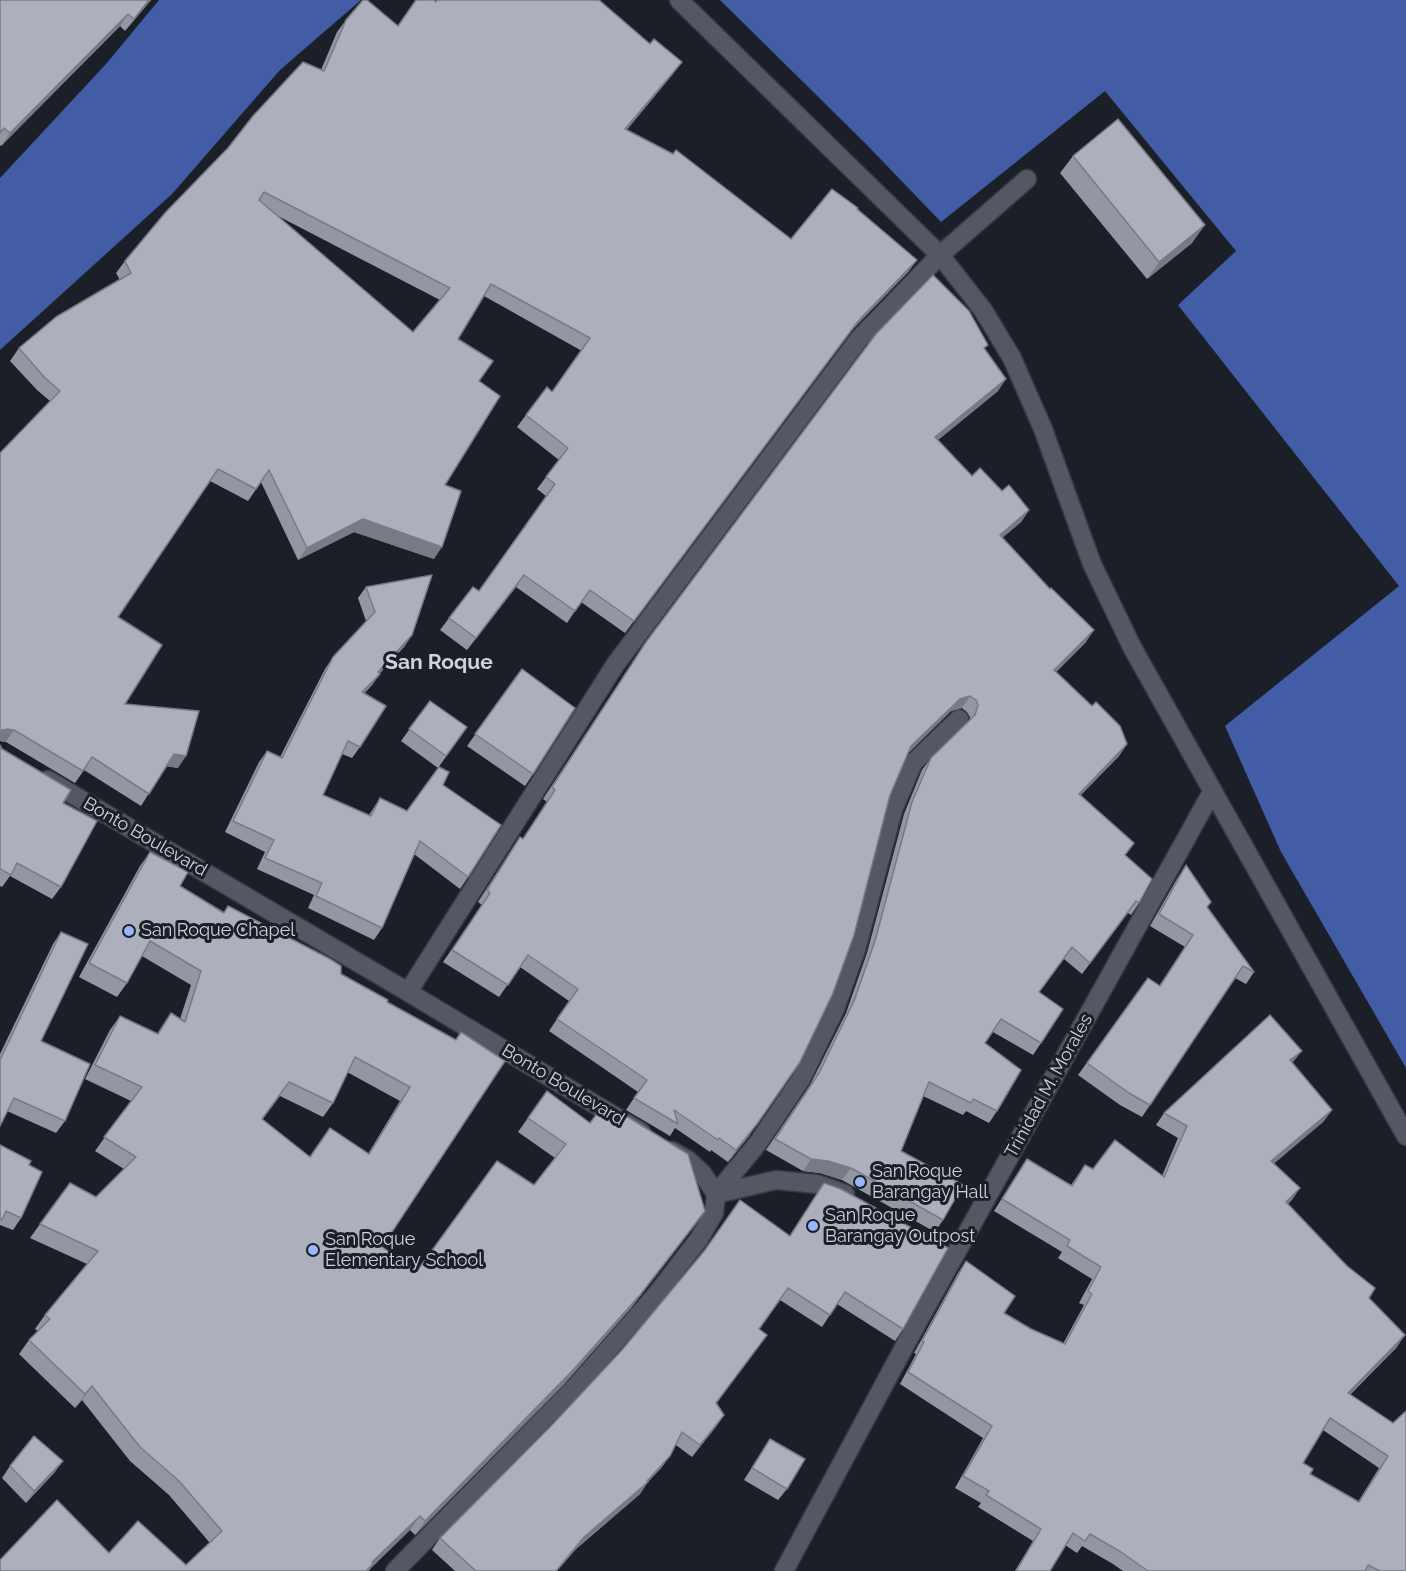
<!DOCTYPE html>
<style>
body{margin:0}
canvas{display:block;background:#1b1f28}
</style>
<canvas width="1406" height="1571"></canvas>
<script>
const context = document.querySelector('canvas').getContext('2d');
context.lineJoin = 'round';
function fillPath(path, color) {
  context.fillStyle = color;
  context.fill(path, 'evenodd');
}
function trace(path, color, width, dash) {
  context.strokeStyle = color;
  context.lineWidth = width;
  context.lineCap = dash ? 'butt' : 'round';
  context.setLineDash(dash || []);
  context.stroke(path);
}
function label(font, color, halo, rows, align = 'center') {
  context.font = font + ' Raleway,sans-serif';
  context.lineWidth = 6;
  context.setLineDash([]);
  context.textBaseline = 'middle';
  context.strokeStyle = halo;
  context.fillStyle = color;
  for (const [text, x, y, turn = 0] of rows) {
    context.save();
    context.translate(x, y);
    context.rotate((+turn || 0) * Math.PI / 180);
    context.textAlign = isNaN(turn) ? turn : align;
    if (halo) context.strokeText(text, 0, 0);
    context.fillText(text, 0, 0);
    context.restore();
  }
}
fillPath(new Path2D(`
 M159,0h202l-81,70 -108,124 -172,156v-172l106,-114z
 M720,0h686v1068l-125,-216 -56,-126 174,-140 -221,-281 58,-54 -131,-160 -164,131 -76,-79z`), '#425ca5');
const minor = new Path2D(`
 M679,0l261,255 43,55 29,48 31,71 49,135 40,83 274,489
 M48,780l360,212 233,140
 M408,992l207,-327 244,-326 81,-84 87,-76
 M716,1194l42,-51 43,-64 34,-70 21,-59 37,-140 20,-47 46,-44
 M716,1194l60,-14 41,4 28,10
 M395,1571l183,-187 78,-89 43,-56 15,-26 2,-19 -14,-21 -14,-13 -16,-9
 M784,1571l132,-246 296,-533`);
trace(minor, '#363941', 21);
trace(minor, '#545863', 18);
fillPath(new Path2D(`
 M0,0h151l-26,31 -5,-5 -119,120 -1,-1z
 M436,2l237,72 -47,56 165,109 66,-30 60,51 -9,12 -58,60 -225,301 -44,-31 -14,21 -51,-36 -49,63 -27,-20 9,-12 30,-27 67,-95 -9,-7 22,-29 -42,-33 9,-12 26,-23 30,-41 -98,-55 -26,43 21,42 -34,104 -11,74 -80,-27 -56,28 -37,-78 -13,19 -38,-20 -92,136 7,87 53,64 -12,-2 -25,40 -57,-36 -9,13 -69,-41 -6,-1v-288l50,-52 -13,-11 -27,-29 9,-13 101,-68 -4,-7 9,-12 196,-191 16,-38 9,-12 52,6zM278,216l162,84 -27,32z
 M1073,156l119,87 -45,36 -87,-106z
 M985,349l13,42 -60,49 34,36 30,15 27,19 -8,12 -19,16 84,104 -30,30 71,72 -8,12 -39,40 46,59 13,48 -8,12 -3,-2 -46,61 -18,-15 -25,33 2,51 -8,12 -40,-23 -8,11 12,68 -8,12 -23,-12 -3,4 -40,-19 -22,55 42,69 -8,12 -93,-52 -22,-7 -17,-2 -37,-21 44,-65 36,-72 21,-60 37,-139 18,-44 9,-12 38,-37 1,-4 -3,-5 -5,-4 -11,3 -43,42 -159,383 -21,26 -17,-12 -1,2 -35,-24 -5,8 -44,-26 12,-18 -89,-61 20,-30 -49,-34 -21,30 -56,-35 39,-57 -4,-3 34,-53 8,-12 3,2 24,-37 -4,-3 103,-157z
 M366,587l46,48 -8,12 -24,26v1l-8,11 -8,9 -4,53 -8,11 -10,-4 -19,41 46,20 11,-17 27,13 36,-26 25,92 -8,12 -46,-35 -32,74 -8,12 -66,-32 6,-13 -57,-26 8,-17 -40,-20 34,-70 8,-11 13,6 45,-88 8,-12 33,-36 -8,-23z
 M522,669l11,105 -8,12 -58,-40z
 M430,701l37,26 -29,41 -37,-27z
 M0,745l2,4 61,54 -2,84 -9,12 -42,-23 -8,11 -2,-1z
 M150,852l30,34 44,26 4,-6 113,68 46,28 69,38 -74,207 35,24 117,-86 21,-27 -37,-26 29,-41 158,120 -10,14 -65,84 -66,75 -149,151 -5,-5 -38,37 -372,4 109,-18 77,12 24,-22 -41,-48 -39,-34 -48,-61 -7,8 -56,-54 10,-14 9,-9 -3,-2 10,-14 42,-51 -57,-26 10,-14 56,-27 28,-28 -29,-18 36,-50 -46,-22 25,-49 10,-14 37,18 14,-21 9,6 11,-34 -49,-29 -15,27 -10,14 -38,-20 61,-111zM347,1072l53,29 -32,53 -58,3 -48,-37 18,-24 43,21 10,-14z
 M1186,865l21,42 47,65 -8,12 -11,-6 -93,139 -22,-12 -42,-30 70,-97 11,8 26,-39 -35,-21 28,-49z
 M61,932l-20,109 24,80 -9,12 -49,-22 -7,15v-72l53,-110z
 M1292,1063l40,47 -9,12 -49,41 26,25 -12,16 81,94 28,49 -47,48 43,28 13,148h-283l-10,-7 -31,-18 -5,7 -12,-8 -15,26h-35l18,-30 -55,-34 3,-4 -26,-15 28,-50 -83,-54 16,-30 -2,-1 44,-80 8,-12 38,52 27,16 32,15 21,-39 -5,-2 13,-24 -34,-21 4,-6 -68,-41 33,-52 44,26 14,-20 8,4 69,7 16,-38 -22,-13 8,-12zM1323,1430l56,38 -21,34 -48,-28 -7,-11z
 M0,1145l29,20 -8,53 -8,12 -13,-5z
 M824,1183l79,146 -8,12 -58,-37 -15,23 -42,-27 -21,29 -42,74 7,12 -32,42 -16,-12 -6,11 -9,12 -14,15 -7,11 -64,55 -19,22h-102l-23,-21 8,-12 350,-302z
 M770,1439l17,50 -9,11 -34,-20z
 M63,1461l-9,12 -28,30 -24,-25 8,-12z`), '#9397a2');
fillPath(new Path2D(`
 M149,0h2l-26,31 9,-12z
 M128,14l-8,12 -119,120 9,-13z
 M682,62l-9,12 -56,68 8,-13z
 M1205,225l-13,18 -45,36 12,-17z
 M917,260l-9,12 -58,60 -225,301 234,-313z
 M1006,379l-8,12 -71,58 8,-12z
 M1029,510l-8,12 -30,25 9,-12z
 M363,519l79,28 -8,12 -80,-27 -56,28 9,-12z
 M524,575l-8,12 -49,63 9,-12z
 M1094,630l-8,12 -40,40 8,-12z
 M412,635l-8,12 -34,37 8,-12z
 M380,674l-8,11 -19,19 9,-12z
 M970,696l-8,12 -11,3 -48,47 8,-12 49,-47z
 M8,729l6,1 -8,12 -6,-1v-7l2,-4z
 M1127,744l-8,12 -49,50 9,-12z
 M174,754l12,2 -8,12 -13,-2z
 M1302,1051l-9,11 -11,10 8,-12z
 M1332,1110l-9,12 -60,51 8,-12z
 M757,1124l-8,12 -21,26 8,-12z
 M811,1159l17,2 23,7 -9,12 -22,-7 -17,-2z
 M1300,1188l-8,12 -14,14 8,-12z
 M705,1211l-10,14 -65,84 -66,75 -149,151 10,-14z
 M1405,1335l-8,12 -58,58 9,-12z
 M92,1386l-10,14 -7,8 10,-14z
 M724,1415l-8,12 -24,30 8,-12z
 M670,1456l-9,12 -14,15 -7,11 -64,55 -19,22h-1l28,-34 63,-56z
 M63,1461l-9,12 -28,30 8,-12z
 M420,1516l-10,14 -38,37 -3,4h-3l6,-9z`), '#787b84');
const building = new Path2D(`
 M0,0h149l-15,19 -6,-5 -118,119 -6,-5 -4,5z
 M363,0h4l31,26 18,-26h18l2,2 1,-2h162l51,44 4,-5 28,23 -57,67 48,25 3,-4 115,89 41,-50 26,19 -1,1 60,51 -58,60 -225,301 -44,-31 -15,21 -51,-36 -48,63 -27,-20 24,-31 6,4 76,-107 -9,-7 22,-29 -42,-33 21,-28 5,5 38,-54 -99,-54 -33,55 35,22 -14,20 21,15 -55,89 16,6 -19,56 -79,-28 -56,29 -38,-78 -13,19 -38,-20 -100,148 44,28 -37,59 74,7 -13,45 -12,-2 -25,40 -57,-37 -9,14 -69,-41 -6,-1 -6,1 -2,5v-282l60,-62 -15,-13 -26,-30 37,-31 75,-44 -6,-12 40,-48 63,-65 25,-32 50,-54 21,9 22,-51zM264,192l186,96 -37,44 -154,-132z
 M1118,119l87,106 -46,37 -86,-106z
 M933,275l36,36 19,34 -4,3 22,31 -71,58 37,39 8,-8 22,23 7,-6 20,25 -29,25 50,54 1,-1 43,42 -40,40 38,36 4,-4 24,24 7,18 -48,50 55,49 -9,12 27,24 -13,24 -3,-2 -46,62 -18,-16 -33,45 24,17 -22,34 -40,-24 -16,24 36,27 -24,41 -24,-12 -2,4 -42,-21 -28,69 62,34 -20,35 -92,-52 -23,-7 -17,-2 -36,-20 44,-66 35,-72 21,-60 37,-139 19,-44 44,-43 3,-10 -2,-5 -6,-4 -10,3 -49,47 -21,49 -36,140 -21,58 -33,69 -43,62 -21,26 -17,-12 -1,2 -44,-30 4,14 -44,-26 13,-18 -90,-61 21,-30 -50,-34 -20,30 -56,-35 38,-57 -3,-3 33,-53 3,2 32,-49 -3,-3 94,-145 230,-308z
 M432,575l-20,60 -34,37 2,2 -18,18 24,14 -26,41 -12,-6 -25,54 48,21 9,-18 27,13 32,-44 10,5 -6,13 58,40 -33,52 -48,-36 -38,87 -66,-32 6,-13 -57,-25 9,-18 -41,-19 34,-70 15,7 51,-101 42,-45 -9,-25z
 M522,669l53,39 -42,66 -58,-40z
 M430,701l37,26 -21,29 -37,-27z
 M0,745l2,4 69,41 -8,13 34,18 -36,66 -44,-24 -6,12 -11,-6z
 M150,852l38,20 -8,14 44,27 4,-7 102,53 11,7v8l47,26 -1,2 69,38 5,-8 44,29 -123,186 35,24 80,-110 37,24 32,-41 -38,-26 19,-27 43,32 12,-16 17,13 4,-6 65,40 17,57 -65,84 -67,75 -148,151 -5,-5 -48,46 1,2 -7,7h-366v-11l57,-60 52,53 29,-32 48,44 36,-34 -43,-50 -39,-34 -48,-61 -7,8 -56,-54 21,-21 -5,-4 53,-64 -58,-27 30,-41 26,14 40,-40 -32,-20 38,-50 -47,-22 25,-49 38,18 13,-21 14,9 16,-51 -51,-30 -23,42 -38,-20zM355,1057l55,30 -41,67 -39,-26 -20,29 -48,-38 27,-37 44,21z
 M1186,865l25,37 -4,5 47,65 -11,-6 -93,139 -21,-12 -42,-30 61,-85 12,8 33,-51 -34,-21z
 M61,932l27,12 -47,97 49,23 -25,57 -51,-23 -14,28v-66z
 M1270,1015l32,36 -12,9 42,50 -61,51 29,27 -14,14 61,64 28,22 -6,10 36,37 -57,58 45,30 13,-12v160h-26l-12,-6 -3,6h-217l-27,-19 -31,-18 -5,7 -12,-8 -23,38h-34l25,-42 -55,-34 3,-4 -26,-15 29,-50 -84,-54 16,-30 -2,-1 44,-80 49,35 -11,17 27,16 34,15 27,-50 -4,-3 13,-24 -34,-21 3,-6 -68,-41 25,-40 45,27 13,-21 8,4 22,-29 49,37 23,-51 -23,-13zM1330,1418l58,38 -29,46 -49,-28 3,-5 -10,-6z
 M0,1145l31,16 -2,4 13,7 -21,46 -15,-7 -4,9 -2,-2z
 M824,1183l17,6 107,59 -45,81 -58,-37 -15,23 -42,-27 -29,41 8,6 -51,68 8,12 -24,30 -18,-13 -12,24 -23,25 1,1 -64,55 -28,34h-80l-36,-33 113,-114 69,-74 83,-100 35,-50 50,36z
 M34,1436l29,25 -29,30 -24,-25z
 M770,1439l35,20 -18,30 -35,-21z`);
fillPath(building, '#abb0bc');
trace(building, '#787b84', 1.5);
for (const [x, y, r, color] of [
 [129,931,6,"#98b5fd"],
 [860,1182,6,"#98b5fd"],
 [813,1226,6,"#98b5fd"],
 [313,1250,6,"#98b5fd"]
]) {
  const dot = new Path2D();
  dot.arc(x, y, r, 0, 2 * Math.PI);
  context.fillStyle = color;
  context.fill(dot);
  trace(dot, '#1b1f28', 2);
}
label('18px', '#cfd2d8', '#1b1f28', [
 ["Bonto Boulevard",145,837,30],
 ["Bonto Boulevard",563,1085,31],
 ["Trinidad M. Morales",1049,1086,-61]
]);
label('18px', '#cfd2d8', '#1b1f28', [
 ["San Roque Chapel",141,931],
 ["San Roque",872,1172],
 ["Barangay Hall",872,1193],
 ["San Roque",825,1216],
 ["Barangay Outpost",825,1237],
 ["San Roque",325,1240],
 ["Elementary School",325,1261]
], 'left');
label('bold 21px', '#cfd2d8', '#1b1f28', [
 ["San Roque",439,663]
]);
</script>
